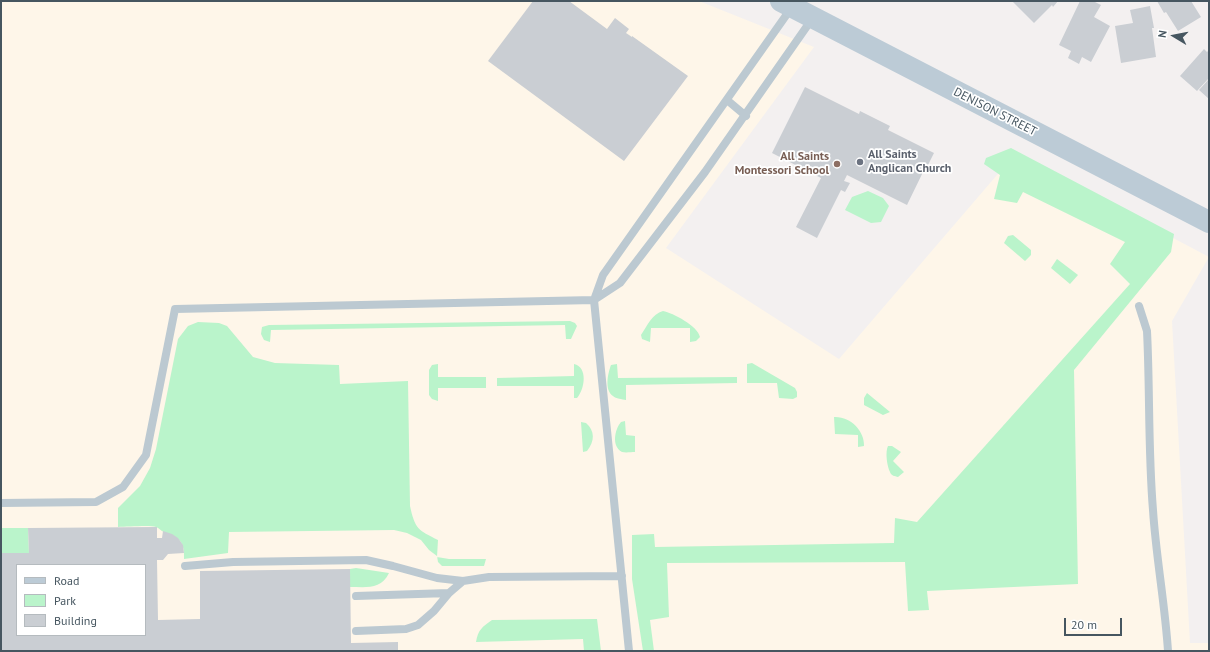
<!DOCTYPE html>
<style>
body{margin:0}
#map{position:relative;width:1210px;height:652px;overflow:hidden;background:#f3f0f0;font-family:"PT Sans",sans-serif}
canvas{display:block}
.frame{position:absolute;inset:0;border:2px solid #465660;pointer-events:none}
.legend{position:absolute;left:16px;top:564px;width:130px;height:72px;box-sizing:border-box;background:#fff;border:1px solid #b5bbbf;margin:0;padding:5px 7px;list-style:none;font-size:12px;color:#465660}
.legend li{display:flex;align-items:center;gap:8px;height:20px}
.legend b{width:20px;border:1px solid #b5bbbf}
.north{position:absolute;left:1154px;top:16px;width:40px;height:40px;-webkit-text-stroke:3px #fff;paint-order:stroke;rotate:280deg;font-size:11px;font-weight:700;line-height:16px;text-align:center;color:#465660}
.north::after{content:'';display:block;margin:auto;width:14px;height:18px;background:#465660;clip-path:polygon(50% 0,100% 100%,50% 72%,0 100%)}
.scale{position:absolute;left:1064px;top:618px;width:58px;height:18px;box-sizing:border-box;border:2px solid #465660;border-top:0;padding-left:5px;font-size:12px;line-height:14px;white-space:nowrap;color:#465660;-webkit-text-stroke:3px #fff;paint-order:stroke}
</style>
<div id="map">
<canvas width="1210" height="652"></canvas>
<div class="frame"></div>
<ul class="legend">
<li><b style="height:5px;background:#bccbd6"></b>Road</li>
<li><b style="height:11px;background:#baf4cb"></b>Park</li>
<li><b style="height:11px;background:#caced3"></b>Building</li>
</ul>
<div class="north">N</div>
<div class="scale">20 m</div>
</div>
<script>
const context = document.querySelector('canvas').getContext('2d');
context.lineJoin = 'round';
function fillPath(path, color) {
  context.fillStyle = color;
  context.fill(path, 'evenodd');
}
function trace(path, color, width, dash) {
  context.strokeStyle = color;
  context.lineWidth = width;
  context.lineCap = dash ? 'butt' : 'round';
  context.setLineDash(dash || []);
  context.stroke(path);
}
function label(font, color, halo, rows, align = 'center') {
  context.font = font + ' "PT Sans",sans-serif';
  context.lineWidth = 3.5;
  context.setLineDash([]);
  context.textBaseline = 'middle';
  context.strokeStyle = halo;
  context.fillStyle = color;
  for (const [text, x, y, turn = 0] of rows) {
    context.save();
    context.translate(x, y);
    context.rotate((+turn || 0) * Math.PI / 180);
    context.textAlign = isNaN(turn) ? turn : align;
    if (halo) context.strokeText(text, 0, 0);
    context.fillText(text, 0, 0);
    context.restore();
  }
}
fillPath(new Path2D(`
 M1,1h698l115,46 -148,201 173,111 176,-205 194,103 -37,64 18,322h19v8h-1208zM17,565h128v70h-128z`), '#fef6e9');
fillPath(new Path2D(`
 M1011,148l163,86 -3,18 -97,118 4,214 -151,7 2,19 -21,1 -3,-49 -238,1 2,54 -19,3 4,31h-11l-11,-72v-44l22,-1 1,13 239,-4 1,-25 22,4 213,-238 -20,-20 15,-22 -102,-50 -6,11 -23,-4 6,-24 -16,-11 2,-6z
 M868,191l15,7 6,8 -8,16 -10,1 -26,-13 7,-13z
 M1013,235l18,15v5l-6,6 -21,-18 4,-7z
 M1057,259l21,16 -8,9 -19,-16z
 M663,311c10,2 35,15 37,26l-4,4 -6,1v-14h-39l-1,14 -8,-3 -1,-4c6,-9 11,-21 22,-24z
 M570,321l5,2 2,3 -6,13h-5l-1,-14 -294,5 -1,12 -6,-2 -3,-6 1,-7 7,-2z
 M198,322l21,1 8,3 26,31 22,6 64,2 1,19 68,-3 2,125c5,23 8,24 28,34l-1,17 12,2h37l-2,7h-42l-4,-4 -1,-6 -8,-6 -8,-10 -14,-7 -13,-3 -165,2 -1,21 -44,6c1,-17 -5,-22 -20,-27 -3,-1 -5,-4 -8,-5 -6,-2 -29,0 -38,0v-19l22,-22 10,-18 6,-19 22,-110 10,-13z
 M752,363l43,25 2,4v5l-4,2 -14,-1 -2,-15h-30v-19z
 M438,364v13h48v11h-48v13l-6,-2 -3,-4v-25l3,-5z
 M574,364c14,3 11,25 3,34h-3v-12h-77v-8l77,-2z
 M617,364l1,14 119,-1v6l-111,2v15c-4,-1 -10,-1 -13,-4 -9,-6 -5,-23 -2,-31z
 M867,393l23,19 -7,3 -19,-10v-7z
 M834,417c16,-1 31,14 30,29l-6,1v-12l-23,-1z
 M625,421l1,14 9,1v16c-4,0 -9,1 -13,0 -11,-6 -7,-23 -1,-30z
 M581,422l5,1c9,8 9,18 1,28l-4,1z
 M888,446h4l9,6 -8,9 11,11 -6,5c-3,-1 -7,-1 -8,-5 -3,-6 -5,-20 -2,-26z
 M1,528h27l1,25h-28z
 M356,568l33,5c-8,17 -23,14 -39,14v-18z
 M597,619l4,32h-17l-1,-12 -107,3c2,-12 6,-15 16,-22z`), '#baf4cb');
fillPath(new Path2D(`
 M533,1h36l38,28 8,-11 14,11 -3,4 6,4v-1l56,40 -64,85 -136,-100z
 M1012,1h46l-5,6 -1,-2 -18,18z
 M1080,1h13l8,4 -7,12 16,9 -19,36 -9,-5 -3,7 -11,-6 3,-7 -12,-6z
 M1157,1h34l10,16 -23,14 -12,-19 -2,1z
 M1150,6l4,22h-2l4,29 -35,6 -6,-37 18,-3 -3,-13z
 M1204,49l3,3 2,-2v28l-12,13 -17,-15z
 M1209,79v20l-10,-9z
 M805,87l54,27 1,-3 30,15 -2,4 46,23 -9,18 -1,-1 -17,35 -60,-30 -3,6 6,2 -5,9 -4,-2 -24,48 -21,-11 25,-49 -49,-25z
 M157,527v11h5l1,-7 9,3 6,4 5,7 1,8 -16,1 -5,6h-6l1,60 42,-1v-48l150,-2 1,74 47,-1v9h-397v-98h28l-1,-25zM17,565h128v70h-128z`), '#caced3');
trace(new Path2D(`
 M727,100l19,16
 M1139,306l8,25c3,59 1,119 6,179 3,47 12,94 15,141
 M1,503l95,-1 27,-15 23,-32 29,-146 419,-9 26,-17 85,-111 107,-153
 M185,566l48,-4 133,-2 27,6 44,12 26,3
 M356,596l93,-3
 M356,631l50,-2 12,-4 16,-14 15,-18 14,-12 26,-4 133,-1
 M629,651l-35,-351 9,-25 189,-268`), '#bcc9d1', 8);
trace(new Path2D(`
 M781,1l428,221`), '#bccbd6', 22);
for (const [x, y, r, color] of [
 [860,162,4,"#6b7280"],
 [837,164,4,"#8d6e63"]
]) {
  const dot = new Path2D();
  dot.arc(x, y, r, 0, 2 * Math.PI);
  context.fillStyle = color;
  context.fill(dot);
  trace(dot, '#fff', 1.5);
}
label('12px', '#465660', '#fff', [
 ["DENISON STREET",995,112,27]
]);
label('bold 12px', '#5b616d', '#fff', [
 ["All Saints",868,155],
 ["Anglican Church",868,169]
], 'left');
label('bold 12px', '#785e54', '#fff', [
 ["All Saints",829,157],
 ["Montessori School",829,171]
], 'right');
</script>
